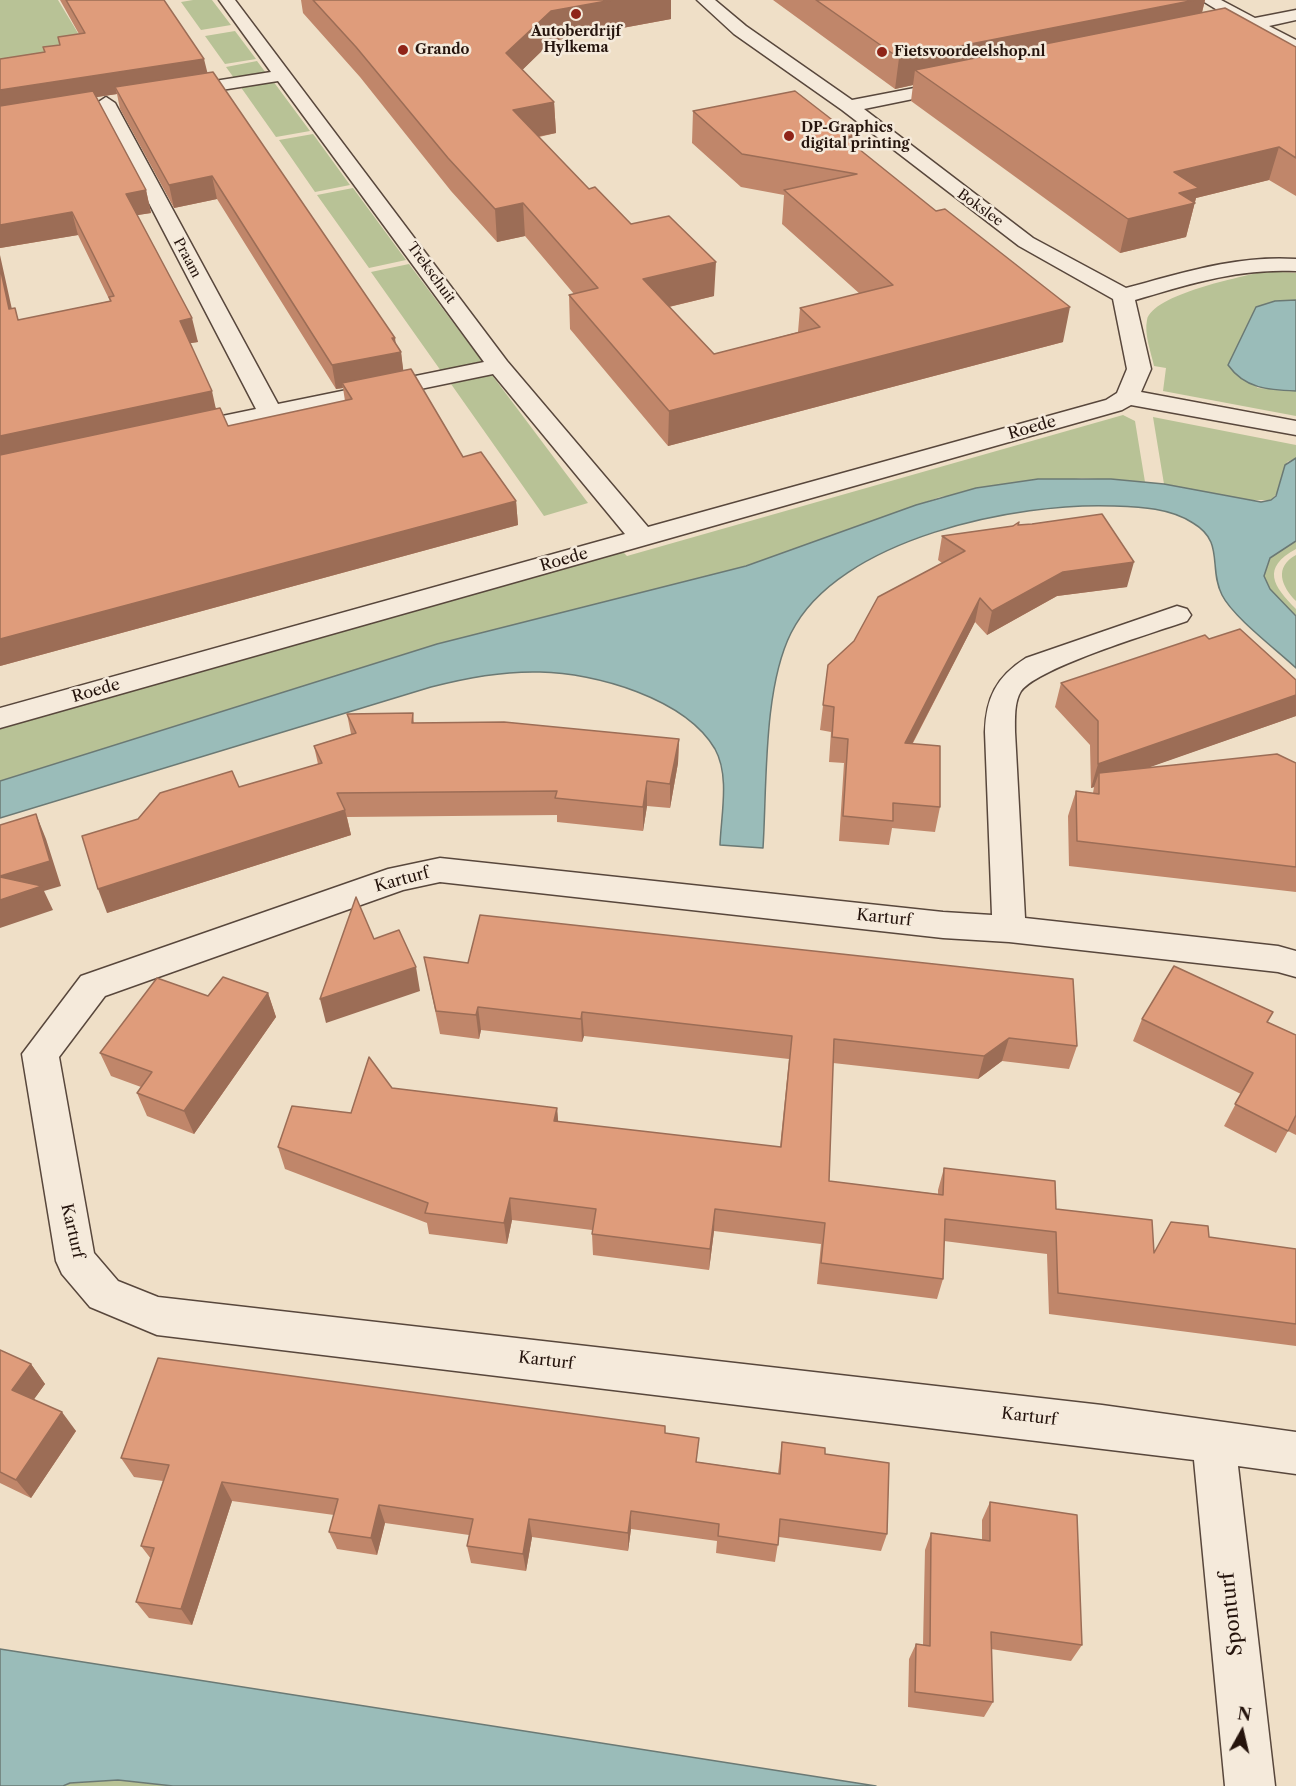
<!DOCTYPE html>
<style>
body{margin:0}
#map{position:relative;width:1296px;height:1786px;overflow:hidden;background:#efdfc7;font-family:"Libre Caslon Text",serif}
canvas{display:block}
.north{position:absolute;left:1212px;top:1702px;width:60px;height:60px;-webkit-text-stroke:4px #f5eadb;paint-order:stroke;rotate:8deg;font-size:16px;font-weight:700;line-height:24px;text-align:center;color:#25140d}
.north::after{content:'';display:block;margin:auto;width:21px;height:27px;background:#25140d;clip-path:polygon(50% 0,100% 100%,50% 72%,0 100%)}
</style>
<div id="map">
<canvas width="1296" height="1786"></canvas>
<div class="north">N</div>
</div>
<script>
const context = document.querySelector('canvas').getContext('2d');
context.lineJoin = 'round';
function fillPath(path, color) {
  context.fillStyle = color;
  context.fill(path, 'evenodd');
}
function trace(path, color, width, dash) {
  context.strokeStyle = color;
  context.lineWidth = width;
  context.lineCap = dash ? 'butt' : 'round';
  context.setLineDash(dash || []);
  context.stroke(path);
}
function label(font, color, halo, rows, align = 'center') {
  context.font = font + ' "Libre Caslon Text",serif';
  context.lineWidth = 5;
  context.setLineDash([]);
  context.textBaseline = 'middle';
  context.strokeStyle = halo;
  context.fillStyle = color;
  for (const [text, x, y, turn = 0] of rows) {
    context.save();
    context.translate(x, y);
    context.rotate((+turn || 0) * Math.PI / 180);
    context.textAlign = isNaN(turn) ? turn : align;
    if (halo) context.strokeText(text, 0, 0);
    context.fillText(text, 0, 0);
    context.restore();
  }
}
fillPath(new Path2D(`
 M0,0h58l32,53 -90,13z
 M193,0h19l19,25 -30,5 -20,-28z
 M235,31l21,28 -31,5 -20,-28z
 M257,61l9,12 -32,5 -8,-11z
 M273,81l37,50 -34,6 -36,-51z
 M313,134l37,51 -35,7 -36,-52z
 M353,188l53,72 -37,8 -52,-73z
 M409,264l73,97 -41,10 -70,-99z
 M1266,271l30,2v27l-21,1 -19,6 -28,58 30,23 38,3v25l-133,-25 3,-23 -12,-2c-3,-14 -10,-32 -7,-46 6,-26 94,-43 119,-49z
 M492,375l96,128 -44,13 -93,-132z
 M1123,415l12,6 10,61 -63,-4 -142,19 -194,69 -309,78 -437,137v-52l623,-177 4,4z
 M1153,417l143,28v13l-9,4 -7,28 -9,10h-27l-80,-16z
 M1296,541v8c-35,19 -23,37 0,60v7l-26,-27 -6,-13 6,-18z
 M1296,555v46c-15,-15 -22,-34 0,-46z
 M118,1780l55,6h-110l7,-3z`), '#b8c296');
const water = new Path2D(`
 M1296,300v91c-27,-1 -51,-2 -68,-26l28,-58 19,-6z
 M1296,458v83l-26,17 -6,18 6,13 26,27v52c-19,-18 -63,-51 -74,-73 -14,-28 3,-53 -29,-72 -23,-15 -52,-16 -79,-17 -96,-4 -276,32 -323,127 -28,56 -24,153 -28,215l-43,-3c1,-30 10,-69 -5,-96 -30,-51 -120,-76 -175,-77 -38,-1 -73,6 -109,15l-431,131v-37l437,-137 309,-78 170,-61 60,-17 62,-9h73l53,5 97,18 10,-2 5,-4 9,-31z
 M0,1649l876,137h-703l-55,-6 -48,3 -7,3h-63z`);
fillPath(water, '#9abcb9');
trace(water, '#6b7974', 1.5);
const street = new Path2D(`
 M219,0h16l272,361 141,166 458,-127 11,-7 10,-24 -14,-70 -94,-53 -177,-136 -108,-76 -37,-34h18l31,26 106,74 104,-20 6,1 3,4 -3,4 -98,20 169,129 93,50c56,-15 111,-33 170,-29v12c-57,-3 -107,13 -161,29l16,69 -10,23 155,29v14l-165,-30 -9,5 -1122,318v-20l625,-174 -132,-160 -310,64 -9,-2 -3,-5 3,-5 82,-17 -159,-306 9,-6 9,6 163,301 206,-42 -206,-281 -101,16 -6,-1 -3,-4 9,-5 94,-15z
 M1201,0h20l34,18 41,-8v10l-27,6 27,14v12l-45,-23 -42,9 -6,-1 -3,-4 3,-4 34,-7z
 M1177,606l10,3 4,6 -4,6c-34,12 -148,46 -166,70 -7,11 -6,28 -6,41l10,186 253,28 18,5v26l-18,-5 -269,-30 -66,-4 -503,-56 -37,8 -298,106 -46,61 35,196 24,28 40,16 944,108 194,27v42l-58,-8 37,320h-50l-31,-326 -1037,-125 -67,-28 -28,-33 -6,-13 -34,-207 59,-78 307,-107 52,-11 503,54 49,3 -7,-183c1,-34 11,-55 41,-74z`);
trace(street, '#58473c', 3);
fillPath(street, '#f5eadb');
fillPath(new Path2D(`
 M60,0h104l43,73 189,271 5,8 2,19 60,86 53,44 2,24 -518,141 12,-357 7,11 91,-19 -32,-66 -78,13v-189l44,-7 -1,-5 17,-2 19,-11zM117,94l3,15 54,99 43,-9 119,190 7,-1 2,13 -117,25 -12,-17 -26,-66 8,-1 -61,-127 14,-2 -5,-23 -50,-93z
 M301,0h370v19l-119,22 -30,29 32,32 2,31 -17,4 50,52 125,107 -45,11 45,47 84,-22 2,-24 60,-14 -78,-70 2,-29 -43,-8 -49,-44 1,-32 160,25 -1,8 211,198 -395,104 -98,-117 -1,-34 5,-1 -49,-58 -28,6 -46,-51 -91,-114 -57,-64z
 M773,0h432l-3,13 94,34v149l-27,-16 -73,18 -10,39 -66,16 -209,-152 2,-16 -18,4z
 M1019,522v3l108,62 -70,9 -70,39 -12,-13 -62,121 27,64 -5,25 -43,-4 -3,17 -50,-4 5,-78 -15,-1 2,-30 -11,-2 8,-65 114,-102 -4,-3 4,-24 71,-10z
 M1209,639l87,41v36l-147,51 147,-4v129l-227,-26 -1,-50 8,-25 17,2 1,-6 -3,1 -1,-43 -35,-38 6,-24z
 M413,713l1,10 265,16 -1,24 -8,45 -23,-2 -4,25 -86,-9v-7l-210,2 4,18 -244,78 31,-94 101,-32 79,-23 -4,-18 37,-12 -4,-20z
 M424,957l653,89 -8,23 -67,-8 -24,18 -145,-16 -4,118 109,13v-4l6,-22 112,41 98,44 55,-16 87,12v97l-247,-32 -2,-60 -103,-13 -1,38 -6,20 -120,-15 4,-40 -107,-13 -5,39 -116,-15 -1,-21v-4l-80,-10 -5,24 -78,-10 -2,-11 -142,-54 -7,-22 73,-34 41,-25 165,20 1,14 222,25 9,-88 -205,-23 -2,6 -101,-12 -2,9 -39,-5z
 M268,993l8,24 -82,117 -47,-18 -10,-23 4,-6 -30,-11 -11,-23 108,-57z
 M1142,1019l125,3 29,13v100l-8,-4 -12,22 -52,-27 17,-32 -108,-53z
 M0,1350l31,14 14,20 -11,15 42,32 -45,67 -31,-15z
 M665,1433l32,29 81,11 4,-31 43,12 62,80 -6,17 -102,-14 -4,25 -59,-9 1,-12 -86,-12 -3,22 -96,-14 -6,34 -55,-8 -4,-17 2,-11 -84,-12 -8,32 -40,-6 -8,-17 5,-17 -102,-14 -40,124 -43,-7 -13,-16 15,-43 -10,-13 22,-65 -29,-4 -13,-19z
 M990,1502l92,143 -11,16 -80,-12 2,53 -9,15 -76,-10 1,-48 7,-15 7,1 2,-95 6,-17 51,7v-20z`), '#c0866a');
fillPath(new Path2D(`
 M612,0h59v19l-119,22 -44,43 -2,-31 45,-42z
 M1162,0h43l-7,28 -283,42 -2,15 -18,4 4,-31z
 M204,59l5,20 -94,8 2,7 -117,18v-22z
 M554,102l2,31 -41,8 -2,-31z
 M853,136l-4,32 -5,-31z
 M1279,147l-10,33 -73,18 -10,39 -66,16 8,-34 46,-47z
 M212,176l5,23 -43,9 -5,-23z
 M146,190l5,23 -19,3 -6,-22z
 M523,203l2,33 -28,6 -2,-33z
 M72,212l6,23 -78,13v-23z
 M0,255l17,77 -8,-23 -9,-42z
 M716,262l-2,34 -71,17v-34z
 M1070,307l-7,35 -395,104 1,-35z
 M192,318l6,24 -13,2 -5,-23z
 M392,338h3l2,14h4l3,24 -62,7 1,5 -7,1 -4,-24z
 M212,391l5,23 -217,48v-26z
 M516,501l2,24 -518,141v-27z
 M1134,562l-7,25 -70,9 -70,39 5,-24 71,-39z
 M980,598l-5,24 -75,145 5,-24z
 M1296,695v21l-197,69v-12l-5,14 -3,1 7,-24z
 M679,739l-1,24 -8,45v-24z
 M647,781v25l-4,25v-24z
 M345,810l6,25 -244,78 -9,-24z
 M36,814l10,25 15,47 -17,5 9,19 -53,18v-52z
 M416,967l4,24 -94,32 -6,-24z
 M268,993l8,24 -82,117 -10,-23z
 M478,1007l3,23 -2,9 -3,-24z
 M582,1012l2,24 -2,6 -1,-23z
 M1009,1038l-7,23 -24,18 6,-23z
 M557,1108l2,23 -5,-10z
 M510,1198l2,22 -5,24 -3,-21z
 M715,1209l-1,22 -5,39 1,-21z
 M31,1364l14,20 -18,25 -15,-19z
 M62,1412l14,19 -45,67 -15,-18z
 M222,1482l10,19 -40,124 -11,-16z
 M379,1505l6,18 -8,32 -6,-17z
 M631,1511v18l-3,22v-18z
 M529,1519l3,18 -6,34 -3,-17z`), '#9c6d56');
const building = new Path2D(`
 M66,0h98l40,59 -204,31v-31l45,-7 -2,-5 17,-2 -2,-8 27,-4z
 M313,0h299l-61,11 -45,42 48,49 -41,8 76,79 6,-2 36,37 38,-8 47,46 -73,17 71,75 106,-27 -20,-19 93,-23 -109,-95 73,-16 -115,-20 -49,-43 102,-20 58,45 -9,1 92,74 9,-2 125,98 -401,104 -100,-116 29,-7 -75,-85 -28,6 -47,-51 -92,-111z
 M816,0h379l-296,58z
 M1225,8l71,39v111l-17,-11 -105,25 25,16 -20,5 16,10 -67,16 -213,-149z
 M213,72l182,266h-3l9,14 -69,13 -120,-189 -43,9 -54,-98z
 M93,91l53,99 -20,4 66,124 -12,3 32,70 -212,45v-169l9,42 6,-1 3,12 93,-19 -2,-4 5,-1 -42,-84 -72,13v-119z
 M411,369l52,88 18,-5 35,49 -516,138v-184l220,-47 8,18 124,-27 -10,-16z
 M1102,514l32,48 -71,10 -71,39 -12,-13 -75,145 35,3v61l-47,-4v18l-50,-5 5,-77 -16,-2 2,-30 -11,-2 5,-40 26,-24 24,-44 87,-46 -23,-15 71,-10 6,-4 -1,3 14,-1z
 M1240,629l56,51v15l-198,69v-43l-37,-38 144,-48 4,4z
 M413,713l-1,10 92,-1 175,17 -9,45 -23,-3 -4,26 -88,-9 2,-7 -220,2 8,17 -247,79 -16,-53 56,-17 22,-26 72,-22 7,16 83,-24 -8,-17 42,-13 -9,-19z
 M1277,754l19,9v104l-219,-26 -1,-50 23,3v-21z
 M36,814l14,47 -50,15v-51z
 M0,877l42,9 -42,14z
 M356,897l18,42 25,-9 17,37 -96,32z
 M480,915l593,64 4,67 -68,-8 -25,18 -150,-17 -5,142 114,14 1,-27 111,13 1,28 96,11 2,33 17,-31 37,4 1,11 87,12v75l-238,-31 -2,-61 -111,-13 -2,60 -122,-16 4,-40 -110,-14 -5,40 -118,-15 4,-25 -86,-11 -6,25 -79,-10 3,-10 -150,-56 14,-41 59,7 18,-56 23,31 165,20 -3,13 227,26 11,-111 -210,-24 -1,7 -103,-12 -2,8 -40,-4 -12,-54 44,6z
 M1174,966l99,46 -6,10 29,13v80l-8,16 -53,-27 18,-31 -111,-54z
 M223,977l45,16 -84,118 -47,-18 15,-21 -52,-19 57,-75 51,18z
 M0,1350l31,14 -19,26 50,22 -46,68 -16,-8z
 M158,1358l507,68v7l34,5 -3,24 84,12 2,-32 43,6v6l64,9 -2,71 -107,-15 -2,26 -60,-9 1,-12 -88,-13 -3,22 -99,-14 -6,35 -56,-8 6,-27 -94,-14 -8,33 -42,-6 9,-33 -116,-17 -41,127 -45,-7 18,-54 -13,-2 28,-81 -48,-7z
 M990,1502l87,13 5,130 -91,-13 2,70 -78,-10 1,-48 14,2 1,-113 59,8z`);
fillPath(building, '#df9c7b');
trace(building, '#9c6d56', 1.5);
for (const [x, y, r, color] of [
 [576,14,6,"#8f2418"],
 [403,50,6,"#8f2418"],
 [882,52,6,"#8f2418"],
 [789,136,6,"#8f2418"]
]) {
  const dot = new Path2D();
  dot.arc(x, y, r, 0, 2 * Math.PI);
  context.fillStyle = color;
  context.fill(dot);
  trace(dot, '#f5eadb', 2);
}
label('bold 14px', '#25140d', '#f5eadb', [
 ["Autoberdrijf",576,32,"center"],
 ["Hylkema",576,48,"center"],
 ["Grando",415,50],
 ["Fietsvoordeelshop.nl",894,52],
 ["DP-Graphics",801,128],
 ["digital printing",801,144]
], 'left');
label('14px', '#25140d', '#f5eadb', [
 ["Bokslee",980,208,36],
 ["Praam",187,258,62],
 ["Trekschuit",431,273,54]
]);
label('16px', '#25140d', '#f5eadb', [
 ["Roede",1032,428,-16],
 ["Roede",564,560,-16],
 ["Roede",96,691,-16],
 ["Karturf",402,880,-15],
 ["Karturf",884,918,6],
 ["Karturf",72,1231,77],
 ["Karturf",546,1361,7],
 ["Karturf",1029,1417,7]
]);
label('20px', '#25140d', '#f5eadb', [
 ["Sponturf",1232,1614,-96]
]);
</script>
